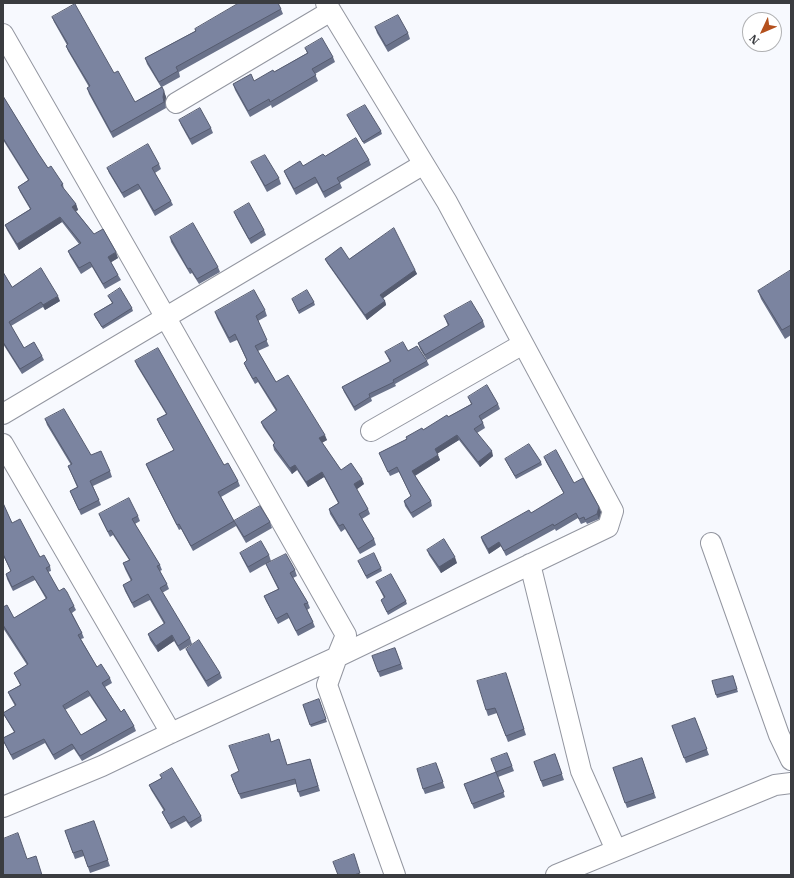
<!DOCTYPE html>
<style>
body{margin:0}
#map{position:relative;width:794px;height:878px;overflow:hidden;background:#f7f9fe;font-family:"IBM Plex Serif",serif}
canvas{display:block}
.frame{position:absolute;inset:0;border:4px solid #3a3c40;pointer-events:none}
.north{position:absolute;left:742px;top:12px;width:40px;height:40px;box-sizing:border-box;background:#fff;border:1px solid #b0b1b3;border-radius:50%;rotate:226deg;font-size:11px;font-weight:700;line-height:16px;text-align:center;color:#3a3c40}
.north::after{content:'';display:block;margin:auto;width:14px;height:18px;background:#b4501d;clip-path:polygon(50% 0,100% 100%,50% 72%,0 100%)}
</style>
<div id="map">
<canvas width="794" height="878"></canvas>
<div class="frame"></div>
<div class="north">N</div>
</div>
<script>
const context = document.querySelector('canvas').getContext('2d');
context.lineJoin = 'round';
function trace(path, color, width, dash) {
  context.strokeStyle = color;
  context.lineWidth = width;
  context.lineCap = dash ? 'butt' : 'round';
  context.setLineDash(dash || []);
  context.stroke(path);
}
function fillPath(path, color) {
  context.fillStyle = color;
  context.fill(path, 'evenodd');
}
const street = new Path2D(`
 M326,3l121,199 166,309 -5,16 -271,130 -10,28 68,190
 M3,34l163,284 180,317 -9,22 -166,76 -69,33 -99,41
 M176,103l155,-92
 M3,414l421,-250
 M371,431l152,-87
 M3,444l168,289
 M711,543l68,192 12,25
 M530,564l51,207 35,79
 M556,875l219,-90 16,-2`);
trace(street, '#9396a0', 22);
trace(street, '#fff', 20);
fillPath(new Path2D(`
 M281,9l2,5 -104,58 1,5 -18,10 4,10 -1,6 1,5 -53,30 -24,-44 -2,-6 2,-1 -21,-36 -2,-5 1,-1 -13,-23 -2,-5 62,56 21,29 26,-15 -14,-23 -2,-6 50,-27v-2z
 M375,27l33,6 2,6 -22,13 -11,-19z
 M305,48l28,9 2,5 -20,12 3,7 -46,27 -1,-3 -21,12 -15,-27 -2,-6 21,-3 20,-9 33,-19z
 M3,96l35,57 10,15 15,16 1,6 12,14 2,6 -2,1 18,23 24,24 -7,4 7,13 3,5 -16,9 -13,-22 -11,7 -11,-18 -2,-5 11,-7 -17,-22 -43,28 -12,-20 -2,-5 25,-16 -10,-17 -2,-5 10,-7 -25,-40z
 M347,115l34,16 1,3 -18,10z
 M179,120l32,8 2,5 -21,12 -11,-20z
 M325,156l44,4 2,5 -31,18 2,5 -17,10 -8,-15 -21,12 -10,-19 -2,-5 19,-5z
 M251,162l28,16 2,6 -14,8 -13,-24z
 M159,164l2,5 -6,4 16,28 2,4 -18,11 -15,-27 -16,9 -15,-25 -2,-5z
 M234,212l30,18 2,5 -15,9 -15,-27z
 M170,237l48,30 2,5 -21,12 -7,-11 -2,1 -19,-32z
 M325,259h24l66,11 2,4 -34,24 2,3 1,4 -19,15 -40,-57z
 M791,271v64l-6,4 -24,-40 -3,-8z
 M3,272l9,15 48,14 -15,9 -2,-3 -32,19 13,22 18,8 2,4 -22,14 -19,-30z
 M108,296l24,12 1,3 -30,18 -8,-12 -1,-3 18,-11z
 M292,299l22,3 1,3 -16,9z
 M265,310l2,6 -9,5 11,25 -11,5 18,31 51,58 -5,3 19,27 23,14 -8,5 12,20 2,5 -8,5 12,20 2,6 -16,9 -15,-25 -4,3 -11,-18 -1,-5 9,-6 -14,-26 -16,10 -11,-17 -5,4 -18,-24 -1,-5 1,-2 -11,-16 -2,-5 15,-11 -18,-29 -3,2 -9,-16 -2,-5 3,-2 -10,-21 -7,3 -13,-25 -2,-6z
 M444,316l39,5 2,6 -58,33 -7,-11 -2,-6 30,-17z
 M408,351l19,10 2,4 -34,19 1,2 -25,12 1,3 -17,10 -11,-19 -2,-5 48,-25 -5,-10z
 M135,361l89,104 14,16 2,5 -19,11 13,24 36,1 2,6 -26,15 -10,-17 -43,25 -12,-22 -2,1 -31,-61 -2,-5 28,-14 -15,-26 -2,-5 9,-5 -29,-48z
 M468,397l30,7 2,5 -18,11 3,8 -8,5 16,23 -13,11 -21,-27 -22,13 3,7 -25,16 16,25 1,5 -19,12 -8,-12 -1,-5 7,-5 -12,-24 -9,4 -11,-23 28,-14 -1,-2 17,-7 25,-13 23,-13z
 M45,419l46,36 19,16 2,6 -19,9 8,19 -20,10 -9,-19 -2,-5 7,-4 -9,-21 3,-1 -24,-40z
 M544,457l30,26 27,29 -2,7 -12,5 -1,-2 -5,2 -3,-6 -22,13 -1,-2 -49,27 -5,-10 -12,8 -7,-13 -1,-4 50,-24 33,-19 -18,-32z
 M505,459l36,3 1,3 -26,14z
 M3,503l9,20 28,34 10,9 1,5 -3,1 11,19 15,15 2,4 -4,3 10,20 2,5 -3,1 16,28 13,11 2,5 -7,4 16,25 13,14 2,5 -54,30 -8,-12 -19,11 -10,-17 -32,17 -10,-19v-3l11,-6 -9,-15 -2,-4 12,-7 -5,-9 -2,-5 12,-7 -6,-12 13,-8 -24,-37v-21l11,11 32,-19 -11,-19 -22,11 -6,-12 -1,-5 5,-2 -8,-17zM90,696l16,24 -25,15 -16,-25z
 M99,514l39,2 2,5 -5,3 25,41 2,5 -2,1 7,13 2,5 -7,4 28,45 2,6 -12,7 -6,-10 -16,11 -8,-12 -2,-6 16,-10 -14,-24 -16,8 -9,-17 -2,-6 8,-4 -6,-12 -2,-6 6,-3 -16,-25 -3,2 -9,-18z
 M427,550l30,13 -16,10 -12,-18z
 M240,553l29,2 2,6 -21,12 -8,-15z
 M358,561l23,7 1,3 -15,8z
 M266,564l29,6 2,6 -4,2 15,25 2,5 -3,2 6,12 2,5 -17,9 -9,-18 -11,6 -12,-23 -2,-5 14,-7 -10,-20z
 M376,582l30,19 1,3 -19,11 -7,-15 3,-2z
 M395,648l8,21 -23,8 -8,-21z
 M186,649l34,24 2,5 -14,9 -20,-33z
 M733,676l5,16 -21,6 -5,-17z
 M508,679l18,56 -18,7 -11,-29 -9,3 -2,-6z
 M319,699l8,23 -16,5 -8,-22z
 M695,718l14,37 -23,8 -14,-37z
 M271,741l16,24 23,-6 10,32 -20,6 -4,-13 -55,15 -9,-20z
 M507,753l7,18 -16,6 7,20 -31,12 -10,-25 32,-12z
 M555,754l9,26 -21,7 -9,-25z
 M642,758l14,40 -29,10 -14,-40z
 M436,763l9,25 -20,6 -2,-5z
 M160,775l41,41 1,5 -11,7 -5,-7 -15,8 -7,-13 -2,-4 2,-1 -13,-21 -2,-5 13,-7z
 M94,821l16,45 -20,7 -6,-17 -9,3 -10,-28z`), '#6a728a');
fillPath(new Path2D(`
 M164,91l2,6 -1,6 1,5 -3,-11z
 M76,204l2,6 -4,2 -2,-5z
 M60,217l2,5 -43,28 -2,-6z
 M116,252l2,6 -8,5 -2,-6z
 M415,270l2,4 -35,25 -2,-4z
 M58,296l2,5 -15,9 -2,-5z
 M385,301l1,4 -19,15 -2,-5z
 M325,435l2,5 -6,3 -2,-5z
 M457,435l2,5 -22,14 -2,-5z
 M492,451l1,5 -13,11 -2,-5z
 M438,455l2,5 -26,16 -2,-5z
 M295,465l2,5 -5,4 -2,-6z
 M322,472l2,5 -16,10 -2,-5z
 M362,479l2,5 -8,6 -2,-6z
 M599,507l2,5 -2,7 -2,-5z
 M499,542l2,4 -12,8 -1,-5z
 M455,557l2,6 -16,10 -2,-6z
 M172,635l2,6 -16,11 -2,-6z`), '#565c70');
const building = new Path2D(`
 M239,3h39l3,6 -105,58 2,4 -19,11 -14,-24 51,-27 -1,-2z
 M75,4l39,69 4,-2 17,31 27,-15 2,4 -1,6 1,5 -53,30 -24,-44 3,-2 -24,-40 2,-2 -16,-27z
 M398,15l10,18 -22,13 -11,-19z
 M322,38l11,19 -21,12 4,6 -46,27 -1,-3 -21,12 -15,-27 18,-10 3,7 19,-11 1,2 34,-19 -3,-5z
 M3,96l35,57 10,15 3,-2 12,18 -2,1 15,19 -4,3 22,27 9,-5 13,23 -8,5 10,18 -15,9 -13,-22 -11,6 -11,-17 13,-8 -21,-26 -43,27 -12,-19 26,-16 -13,-22 11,-7 -26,-42z
 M365,105l16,26 -18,11 -16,-27z
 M200,108l11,20 -21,11 -11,-19z
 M356,138l13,22 -32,18 3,5 -17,9 -8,-15 -21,12 -10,-18 16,-10 3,5 20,-12 2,2z
 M148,144l11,20 -7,4 19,33 -17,10 -16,-27 -16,9 -15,-25z
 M265,155l14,23 -14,8 -14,-24z
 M249,203l15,27 -15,9 -15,-27z
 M193,223l25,44 -21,12 -7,-11 -2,1 -18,-32z
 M394,228l21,42 -35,25 5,6 -20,14 -40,-56 16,-12 8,12z
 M41,268l17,28 -15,9 -2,-3 -32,20 15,26 10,-6 8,14 -22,13 -17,-27v-70l9,15z
 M791,270v55l-9,5 -24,-39z
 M120,288l12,20 -30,19 -8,-13 19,-11 -5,-7z
 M254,290l11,20 -9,6 11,24 -12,6 21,36 12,-7 37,60 -6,3 22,32 10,-7 11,16 -8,5 14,25 -9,5 15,25 -16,10 -15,-25 -4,2 -10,-17 10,-6 -17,-31 -16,10 -11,-17 -5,3 -17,-23 2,-2 -14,-21 16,-12 -21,-33 -3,2 -9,-16 3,-3 -12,-26 -6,4 -14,-26z
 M307,290l7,12 -16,9 -6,-12z
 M471,301l12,20 -58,34 -7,-12 31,-18 -5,-9z
 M403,342l5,9 9,-5 10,15 -34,19 1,2 -25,12 1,3 -16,10 -12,-20 49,-26 -6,-9z
 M158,348l66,117 4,-2 10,18 -20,11 16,29 -43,25 -12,-22 -2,1 -31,-61 28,-14 -17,-31 10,-5 -32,-53z
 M487,385l11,19 -19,12 4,7 -9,6 18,22 -14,11 -21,-27 -22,14 3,6 -26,16 19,30 -20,12 -7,-12 7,-5 -14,-29 -9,5 -9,-19 28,-14 -1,-2 16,-9 1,2 24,-15 1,2 24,-13 -4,-7z
 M64,409l27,46 10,-4 9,20 -20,10 9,19 -20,10 -9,-19 8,-4 -10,-21 4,-2 -27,-45z
 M529,444l12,18 -26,14 -10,-17z
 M556,450l18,33 9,-5 16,29 -2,7 -12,6 -1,-3 -5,2 -3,-6 -22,13 -1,-2 -49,27 -5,-9 -11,7 -7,-12 48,-27 2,3 33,-20 -20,-36z
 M129,498l9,18 -6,3 28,46 -3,1 10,18 -7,4 30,50 -12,8 -6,-11 -16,11 -8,-12 17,-11 -17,-29 -16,9 -9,-18 9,-5 -9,-17 7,-3 -19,-30 -3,2 -9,-18z
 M3,503l9,20 8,-4 20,38 4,-2 6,11 -4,2 13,23 5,-3 3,4 7,14 -5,3 13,24 -4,2 19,32 4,-3 9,14 -8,5 19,29 3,-3 10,17 -54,30 -8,-12 -19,11 -9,-16 -33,16 -8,-15v-2l12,-6 -12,-19 13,-8 -8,-13 13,-7 -7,-12 14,-9 -25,-39v-18l4,-2 7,13 33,-20 -14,-22 -21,11 -6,-13 5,-3 -8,-17zM88,691l19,29 -26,15 -18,-29z
 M260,506l10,16 -26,15 -10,-16z
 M444,539l11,18 -16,10 -12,-17z
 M261,541l8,14 -21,12 -8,-14z
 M374,553l7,15 -15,8 -8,-15z
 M286,554l9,16 -5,3 18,30 -4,1 9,18 -17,9 -9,-18 -11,6 -12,-23 15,-7 -13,-25z
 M391,574l15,27 -19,11 -6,-12 4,-3 -9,-15z
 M199,640l21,33 -14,8 -20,-32z
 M395,648l6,16 -23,8 -6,-16z
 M506,673l18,56 -18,7 -11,-28 -9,2 -9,-29z
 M733,676l4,13 -21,6 -4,-14z
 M319,699l7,20 -16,6 -7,-20z
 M695,718l12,31 -23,9 -12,-32z
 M269,734l2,8 8,-3 8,26 23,-6 8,27 -20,6 -3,-13 -56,15 -8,-19 8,-4 -10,-25z
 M507,753l5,13 -16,6 8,20 -32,12 -8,-20 32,-12 -5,-13z
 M555,754l7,20 -21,7 -7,-19z
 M642,758l12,35 -29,10 -12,-35z
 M436,763l7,19 -20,7 -6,-20z
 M172,768l29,48 -12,7 -5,-7 -15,8 -7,-12 3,-2 -16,-25 13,-7 -2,-3z
 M94,821l14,39 -20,7 -6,-17 -9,3 -8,-22z
 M18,833l9,26 9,-3 6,19h-39v-36z
 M354,854l6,19 -6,2h-16l-5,-13z`);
fillPath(building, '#7b84a0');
trace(building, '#565c70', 1);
</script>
